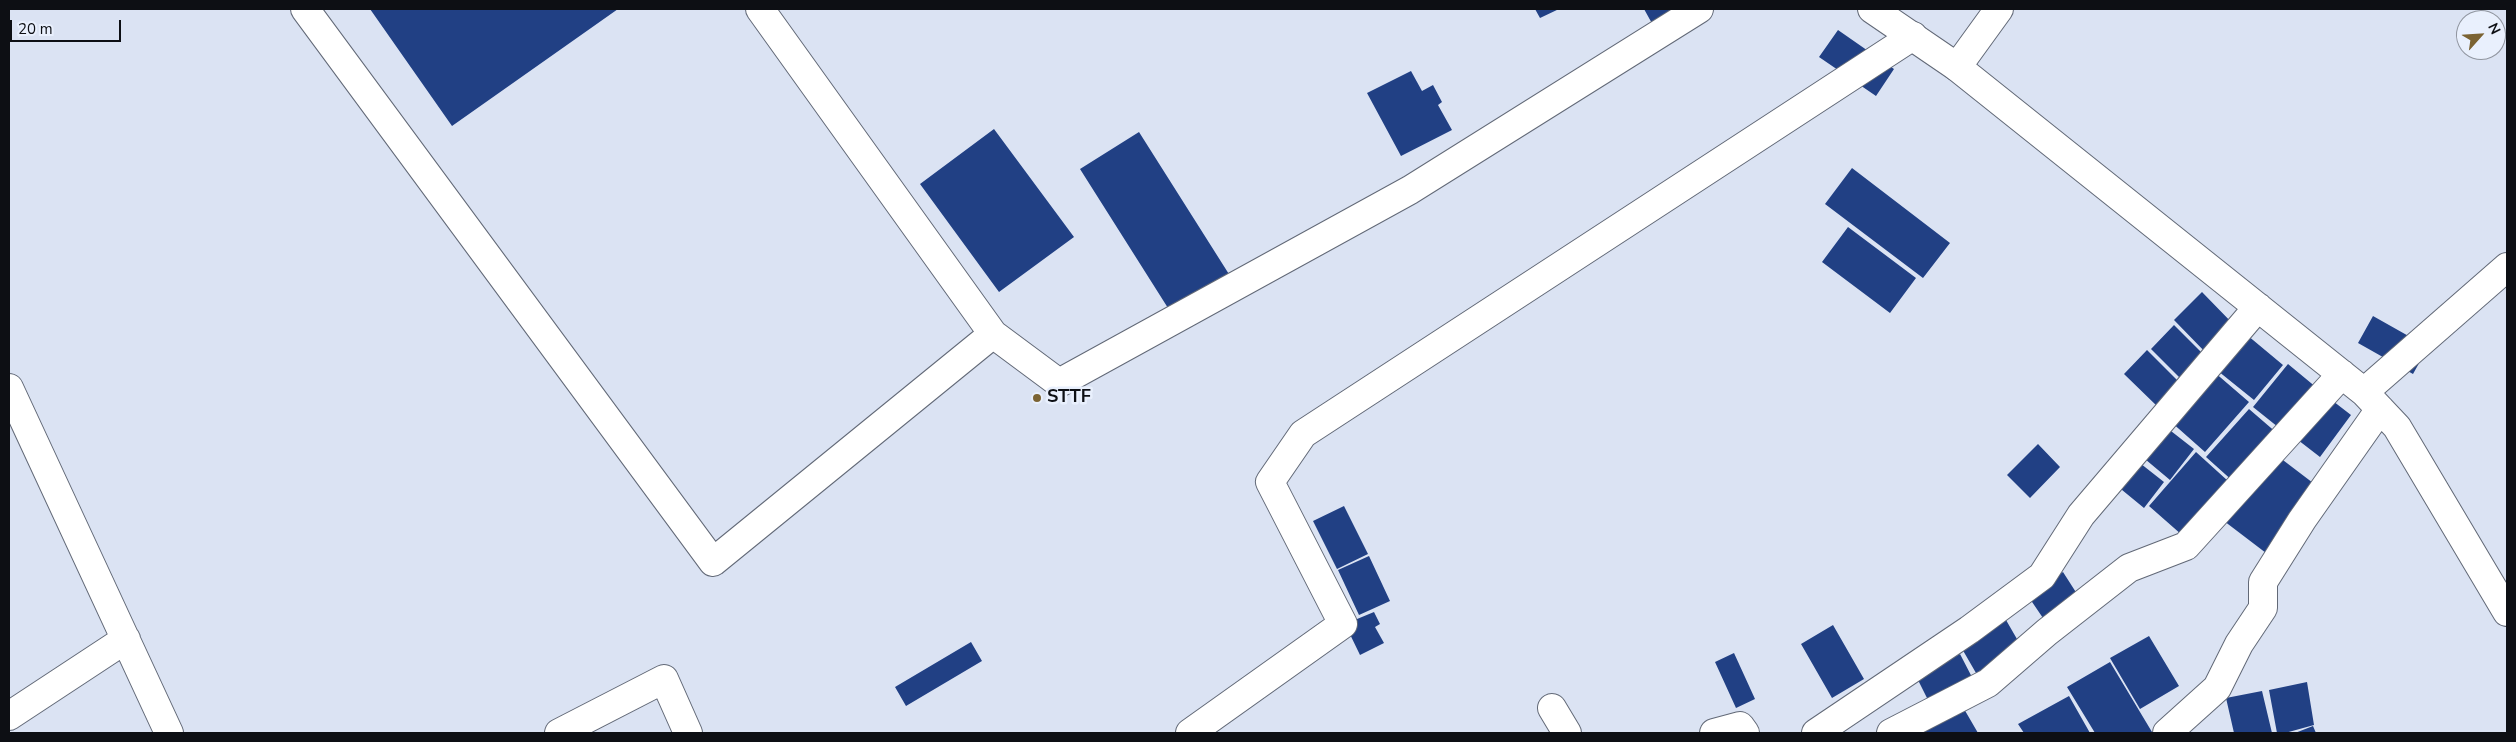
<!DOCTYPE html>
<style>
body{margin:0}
#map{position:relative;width:2516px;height:742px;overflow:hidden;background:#dbe3f3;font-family:"Nunito Sans",sans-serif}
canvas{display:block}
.frame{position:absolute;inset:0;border:10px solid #0d0f14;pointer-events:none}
.north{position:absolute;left:2456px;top:10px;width:50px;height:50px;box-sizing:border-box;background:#e9f0fd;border:1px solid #9196a0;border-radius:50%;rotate:64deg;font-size:14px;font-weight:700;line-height:20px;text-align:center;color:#0d0f14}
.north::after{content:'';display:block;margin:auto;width:18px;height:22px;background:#7b6333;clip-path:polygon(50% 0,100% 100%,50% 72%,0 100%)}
.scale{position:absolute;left:10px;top:20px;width:111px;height:22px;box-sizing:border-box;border:2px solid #0d0f14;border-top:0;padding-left:6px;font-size:15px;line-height:18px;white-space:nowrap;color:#0d0f14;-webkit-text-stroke:4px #e9f0fd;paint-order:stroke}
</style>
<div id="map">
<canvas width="2516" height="742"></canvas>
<div class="frame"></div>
<div class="north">N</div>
<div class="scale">20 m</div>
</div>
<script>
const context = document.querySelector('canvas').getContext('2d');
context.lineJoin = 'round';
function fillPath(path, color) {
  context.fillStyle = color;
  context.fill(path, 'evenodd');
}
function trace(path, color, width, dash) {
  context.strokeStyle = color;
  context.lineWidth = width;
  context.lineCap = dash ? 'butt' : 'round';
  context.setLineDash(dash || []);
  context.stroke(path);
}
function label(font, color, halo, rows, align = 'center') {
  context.font = font + ' "Nunito Sans",sans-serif';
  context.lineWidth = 5;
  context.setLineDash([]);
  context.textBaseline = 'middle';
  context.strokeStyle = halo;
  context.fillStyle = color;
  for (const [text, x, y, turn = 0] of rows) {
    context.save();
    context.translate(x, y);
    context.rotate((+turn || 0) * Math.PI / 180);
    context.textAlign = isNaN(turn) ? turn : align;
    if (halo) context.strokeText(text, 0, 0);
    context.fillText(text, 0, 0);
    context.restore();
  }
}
fillPath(new Path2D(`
 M370,9h248l-166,117z
 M1535,9h24l-19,9z
 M1644,9h46l-36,18z
 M1838,30l56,39 -18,27 -57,-39z
 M1411,71l11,20 11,-6 9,17 -4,3 14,25 -51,26 -34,-63z
 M994,129l80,108 -75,55 -79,-108z
 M1139,132l100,158 -59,37 -100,-158z
 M1852,168l98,75 -27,35 -98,-74z
 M1848,227l68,51 -26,35 -68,-51z
 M2202,292l35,36 -28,28 -35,-36z
 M2373,316l55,31 -15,27 -55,-31z
 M2174,325l34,34 -24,23 -33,-33z
 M2247,335l36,30 -29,35 -36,-29z
 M2147,350l35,35 -23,23 -35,-34z
 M2288,364l29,24 -34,43 -30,-24z
 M2213,371l36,31 -44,50 -35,-31z
 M2329,398l22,17 -31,42 -22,-17z
 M2249,409l29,25 -43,49 -29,-26z
 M2162,424l32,25 -24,31 -31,-26z
 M2038,444l22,23 -30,31 -23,-23z
 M2196,452l32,29 -46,54 -33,-29z
 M2275,454l42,32 -51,67 -42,-32z
 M2136,460l28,22 -20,26 -28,-23z
 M1344,506l24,48 -31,15 -24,-48z
 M1369,556l21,45 -31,14 -21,-45z
 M2063,572l16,25 -34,24 -17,-25z
 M1374,612l6,12 -5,3 9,16 -24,12 -15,-31z
 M2006,620l15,26 -45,27 -15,-26z
 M1833,625l31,54 -32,19 -31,-54z
 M2149,636l30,50 -39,23 -30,-51z
 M971,642l11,19 -76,45 -11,-19z
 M1734,653l21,46 -19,9 -21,-46z
 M1960,654l15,29 -44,23 -15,-30z
 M2110,662l42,70 -2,1h-55l-28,-46z
 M2307,682l7,43 -29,8h-8l-8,-43z
 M2262,691l10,42h-38l-8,-35z
 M2069,696l21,37h-66l-6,-9z
 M1960,702l18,31h-73z
 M2313,726l3,7h-21z`), '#214084');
const minor = new Path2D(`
 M305,9l408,553 280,-228 -233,-325
 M1957,67l407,325 33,35 110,185
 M993,334l66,49 351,-193 289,-181
 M9,388l160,345
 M2364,392l143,-125
 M1552,708l15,25
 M9,716l117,-77
 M559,733l105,-54 24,54
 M1190,733l153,-109 -73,-142 33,-48 610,-398
 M1714,733l26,-7 5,7
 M1816,733l153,-103 73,-54 39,-61 177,-208
 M1891,733l97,-50 59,-51 82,-64 57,-22 156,-172
 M2167,733l50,-45 22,-44 24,-36v-26l39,-62 78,-111`);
const tertiary = new Path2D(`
 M1872,9l85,58 42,-58`);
trace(minor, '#626977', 30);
trace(tertiary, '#626977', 30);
trace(minor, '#fff', 28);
trace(tertiary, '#fff', 28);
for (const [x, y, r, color] of [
 [1037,398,5,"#7b6333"]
]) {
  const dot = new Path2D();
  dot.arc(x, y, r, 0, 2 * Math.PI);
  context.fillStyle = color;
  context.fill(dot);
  trace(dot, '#e9f0fd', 2);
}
label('bold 18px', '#0d0f14', '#e9f0fd', [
 ["STTF",1047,398]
], 'left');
</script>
